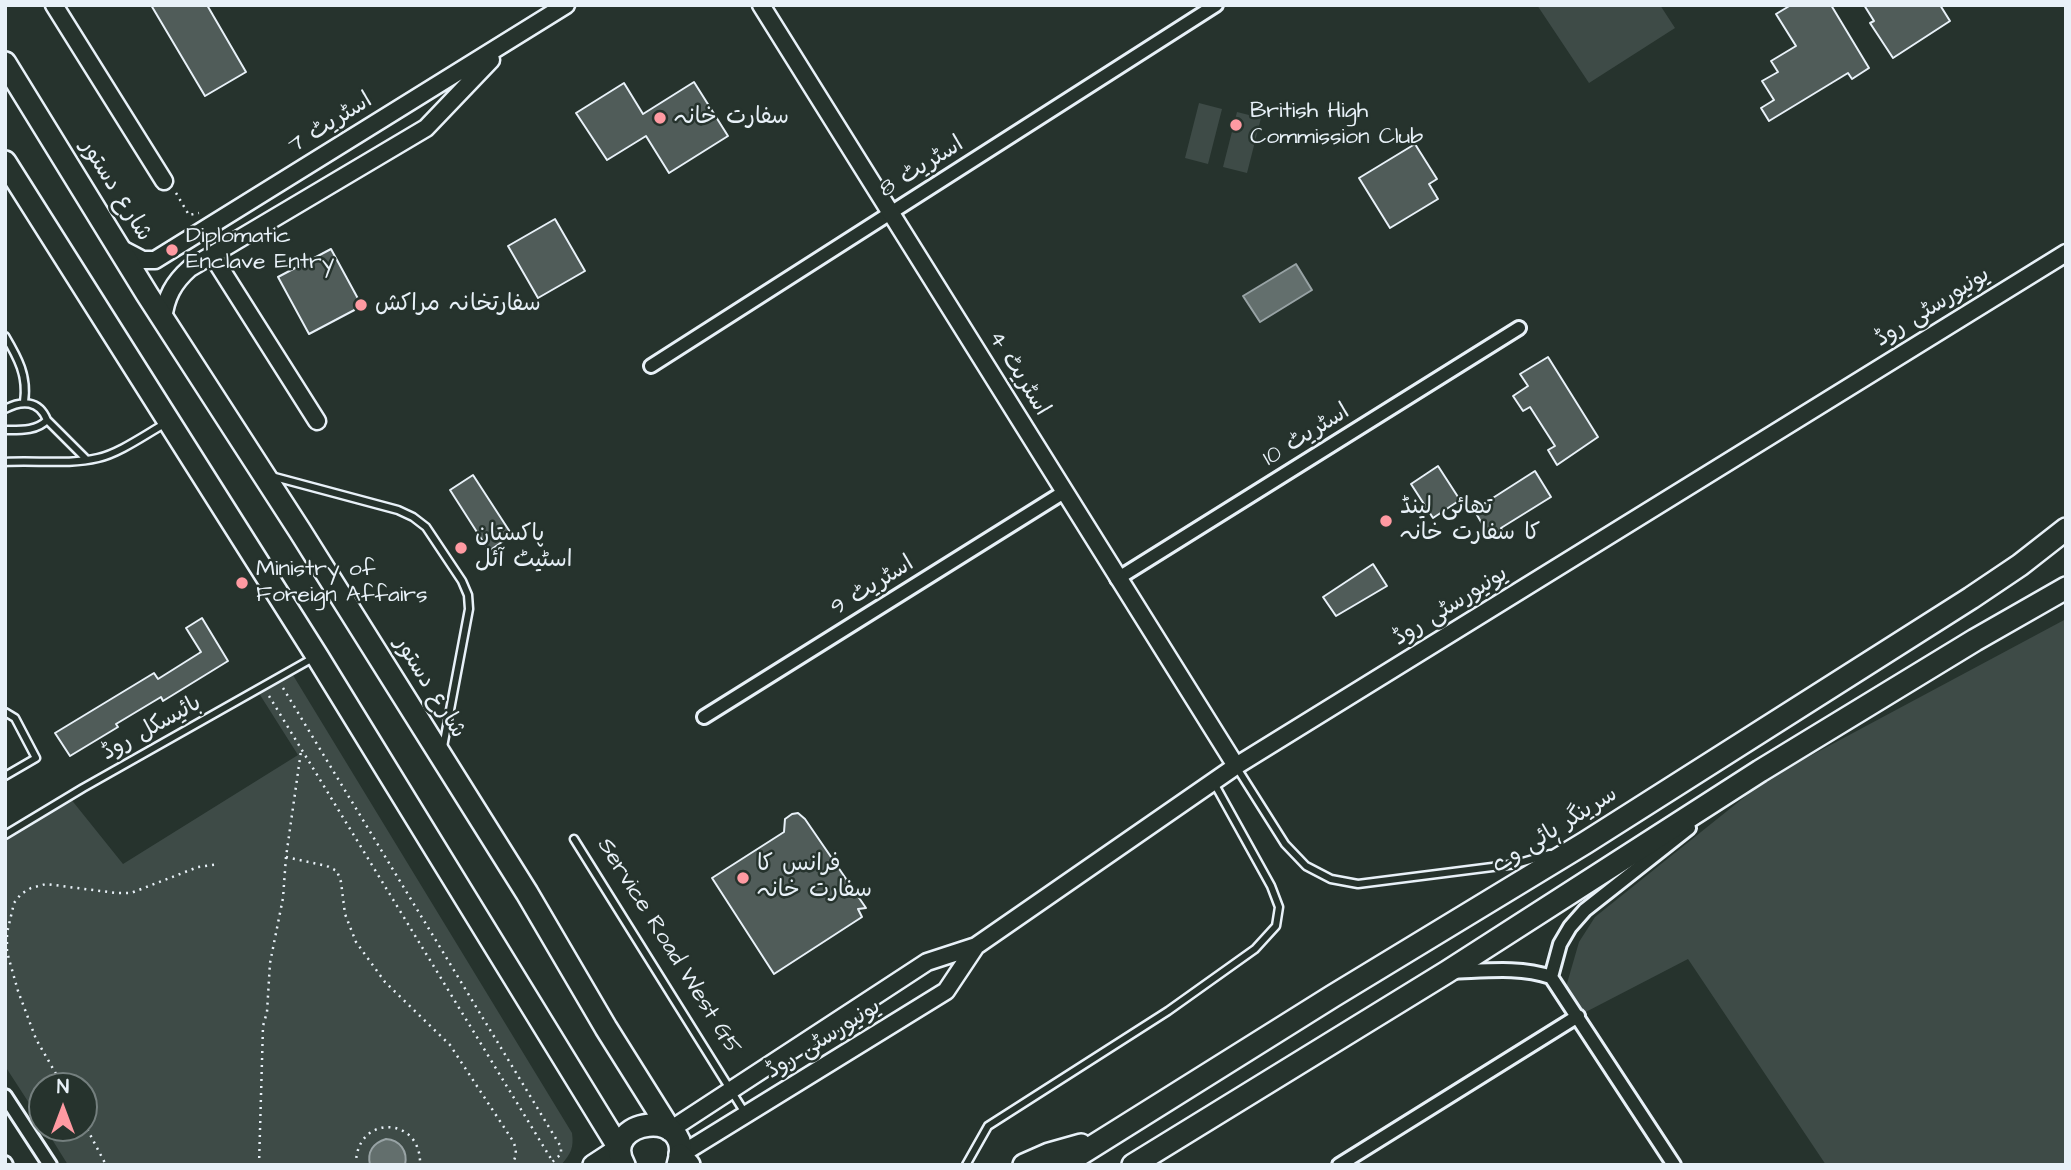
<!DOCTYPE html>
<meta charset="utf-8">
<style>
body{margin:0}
#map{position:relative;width:2071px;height:1170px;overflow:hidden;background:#26332d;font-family:"Architects Daughter",sans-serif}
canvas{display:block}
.frame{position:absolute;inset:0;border:7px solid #e8f1f8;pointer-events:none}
.north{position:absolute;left:28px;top:1072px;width:70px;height:70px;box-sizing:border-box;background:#26332d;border:2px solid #747f7e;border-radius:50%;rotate:0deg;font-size:19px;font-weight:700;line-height:28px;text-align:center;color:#e8f1f8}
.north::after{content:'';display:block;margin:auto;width:24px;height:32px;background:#ff9aa2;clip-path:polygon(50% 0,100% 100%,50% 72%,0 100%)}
</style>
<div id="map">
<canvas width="2071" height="1170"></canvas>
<div class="frame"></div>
<div class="north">N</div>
</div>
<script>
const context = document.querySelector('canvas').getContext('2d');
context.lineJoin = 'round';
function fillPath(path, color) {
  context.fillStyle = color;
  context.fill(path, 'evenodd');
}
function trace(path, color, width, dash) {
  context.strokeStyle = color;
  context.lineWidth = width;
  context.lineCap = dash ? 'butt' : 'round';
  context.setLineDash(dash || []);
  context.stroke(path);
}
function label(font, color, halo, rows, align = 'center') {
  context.font = font + ' "Architects Daughter","Playpen Sans Arabic",sans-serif';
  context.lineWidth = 5;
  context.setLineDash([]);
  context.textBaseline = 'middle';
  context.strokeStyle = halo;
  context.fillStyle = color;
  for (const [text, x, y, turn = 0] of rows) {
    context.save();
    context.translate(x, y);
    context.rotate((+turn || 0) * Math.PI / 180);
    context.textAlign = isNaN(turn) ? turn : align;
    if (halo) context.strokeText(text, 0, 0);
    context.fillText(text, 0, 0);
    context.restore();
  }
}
fillPath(new Path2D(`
 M1537,5h123l15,23 -86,55z
 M1199,103l23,6 -14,55 -23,-6z
 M1237,112l24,6 -14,55 -24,-6z
 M2066,619v546h-240l-138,-206 -110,57 -12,-29 13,-45 16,-25 172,-138z
 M288,667l284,466c2,14 -1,21 -11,32h-493l-23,-37h39v-42h-42v37l-37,-57v-232l61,-41 57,71 175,-109 -43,-68z`), '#3e4b47');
const water = new Path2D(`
 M1296,264l16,26 -52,32 -17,-26z
 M386,1139c14,1 22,12 19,26h-35c-3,-13 3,-22 16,-26z`);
fillPath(water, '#636f6d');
trace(water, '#98a3a5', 2);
const building = new Path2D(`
 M151,5h56l39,67 -41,24z
 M1791,5h40l38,63 -17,11 -4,-6 -79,48 -8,-13 13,-8 -12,-19 16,-9 -7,-11 25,-15 -20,-32z
 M1864,5h76l10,16 -57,37 -23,-35 4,-2z
 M694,82l34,54 -59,37 -23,-37 -39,24 -31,-47 48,-30 19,31z
 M1415,144l22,35 -8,5 9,15 -48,29 -31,-50z
 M555,219l30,52 -47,27 -30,-52z
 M331,249l31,57 -53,28 -31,-57z
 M1548,357l50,80 -41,28 -9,-15 7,-4 -25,-39 -7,4 -10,-15 15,-10 -8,-12z
 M1438,466l22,34 -27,18 -22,-34z
 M1535,471l16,26 -50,31 1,2 -12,7 -16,-27z
 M473,475l39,60 -23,16 -39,-61z
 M1373,564l14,22 -51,30 -13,-19z
 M202,618l26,43 -65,40 -2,-4 -45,27 2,3 -48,29 -15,-23 99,-60 4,6 43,-27 -15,-24z
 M798,813l7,6 61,89 -8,1 4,8 -88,57 -62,-96 72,-46 1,-13 7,-5z`);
fillPath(building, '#505c59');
trace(building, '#e8f1f8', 2);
const service = new Path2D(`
 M5,336c13,22 23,40 19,66
 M5,409c17,-9 34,-9 42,11
 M5,430c15,0 32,1 42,-10l40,40
 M5,462c30,-2 64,3 93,-4 22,-5 48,-24 68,-35
 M271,476l127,34 15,7 13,10 36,54 6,14 1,14 -26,138
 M5,712l10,6 21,40 -31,18
 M1237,768l48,76 21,22 25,13 27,5 158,-20 34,-10
 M5,835l78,-47 230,-130
 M574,839l171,274
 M966,1165l22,-39 180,-115 87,-62 21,-23 3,-19 -8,-21 -57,-103`);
const minor = new Path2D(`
 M651,366l565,-361
 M1117,579l402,-251
 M704,717l360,-225
 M1451,972c33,-1 68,-6 100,5l123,188
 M1551,977l9,-33 10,-17 15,-17 104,-82
 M5,1096l45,69
 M5,1163l1,2
 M1339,1165l239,-149`);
const tertiary = new Path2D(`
 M54,5l110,176
 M761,5c160,253 315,509 475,761
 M120,248l23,12h12l411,-255
 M212,255l105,166
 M163,319c3,-22 10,-36 27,-51l236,-140 65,-68
 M670,1130l257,-168 49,-16 260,-180 830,-513
 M680,1155l266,-164 30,-45`);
const secondary = new Path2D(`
 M593,1165l26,-17`);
const primary = new Path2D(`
 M5,63l142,231 153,237 227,362 79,135 64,102
 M5,162l312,494 302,492
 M624,1165c-26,-45 73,-61 54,0`);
const trunk = new Path2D(`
 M680,1155l9,10
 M1024,1165l25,-11 32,-9
 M1063,1165l270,-169 252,-153 386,-245 49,-33 46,-36
 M1133,1165l314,-193 313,-201 215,-131 91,-52`);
trace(service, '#e8f1f8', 11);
trace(minor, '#e8f1f8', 18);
trace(tertiary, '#e8f1f8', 21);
trace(secondary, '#e8f1f8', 24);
trace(primary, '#e8f1f8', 26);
trace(trunk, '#e8f1f8', 26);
trace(new Path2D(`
 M176,193l13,22 10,-2
 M283,688l278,459v7l-12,11
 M269,696l284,466
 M286,857l41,9 10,5 4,11 4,32 11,28 29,40 65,63 63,96c4,9 4,16 -2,24
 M63,1086l-27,-47 -18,-48 -11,-39v-19l7,-30 7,-9 10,-6 15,-4 70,9h15l67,-26 21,-3
 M84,1123l22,42
 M259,1165l4,-139 4,-14 3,-49 13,-65 3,-41 15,-106
 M356,1165c-1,-51 66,-50 64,0`), '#e8f1f8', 2.5, [2, 5]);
trace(service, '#26332d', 6);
trace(minor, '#26332d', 12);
trace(tertiary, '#26332d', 16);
trace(secondary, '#26332d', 19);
trace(primary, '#26332d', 21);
trace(trunk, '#26332d', 21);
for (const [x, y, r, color] of [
 [660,118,7,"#ff9aa2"],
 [1236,125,7,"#ff9aa2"],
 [172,250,7,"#ff9aa2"],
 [361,305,7,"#ff9aa2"],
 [1386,521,7,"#ff9aa2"],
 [461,548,7,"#ff9aa2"],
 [242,583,7,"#ff9aa2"],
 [743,878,7,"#ff9aa2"]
]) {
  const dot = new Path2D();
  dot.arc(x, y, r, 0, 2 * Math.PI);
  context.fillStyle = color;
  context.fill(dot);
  trace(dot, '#26332d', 2.5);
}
label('23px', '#e8f1f8', '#26332d', [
 ["British High",1250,112],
 ["Commission Club",1250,138],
 ["سفارت خانہ",674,118],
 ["Diplomatic",186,237],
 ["Enclave Entry",186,263],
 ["سفارتخانہ مراکش",375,305],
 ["تھائی لینڈ",1400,508],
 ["کا سفارت خانہ",1400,534],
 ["پاکستان",475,535],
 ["اسٹیٹ آئل",475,561],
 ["Ministry of",256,570],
 ["Foreign Affairs",256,596],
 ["فرانس کا",757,865],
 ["سفارت خانہ",757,891]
], 'left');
label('23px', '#e8f1f8', '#26332d', [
 ["اسٹریٹ 7",331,124,-32],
 ["اسٹریٹ 8",922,168,-32],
 ["شارع دستور",115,191,58],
 ["یونیورسٹی روڈ",1933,308,-32],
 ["اسٹریٹ 4",1018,374,58],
 ["اسٹریٹ 10",1307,436,-32],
 ["اسٹریٹ 9",873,587,-32],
 ["یونیورسٹی روڈ",1451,607,-32],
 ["شارع دستور",429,688,58],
 ["بائیسکل روڈ",152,729,-29],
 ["سرینگر ہائی وے",1555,831,-32],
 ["Service Road West G5",668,947,58],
 ["یونیورسٹی روڈ",824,1040,-32]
]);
</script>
